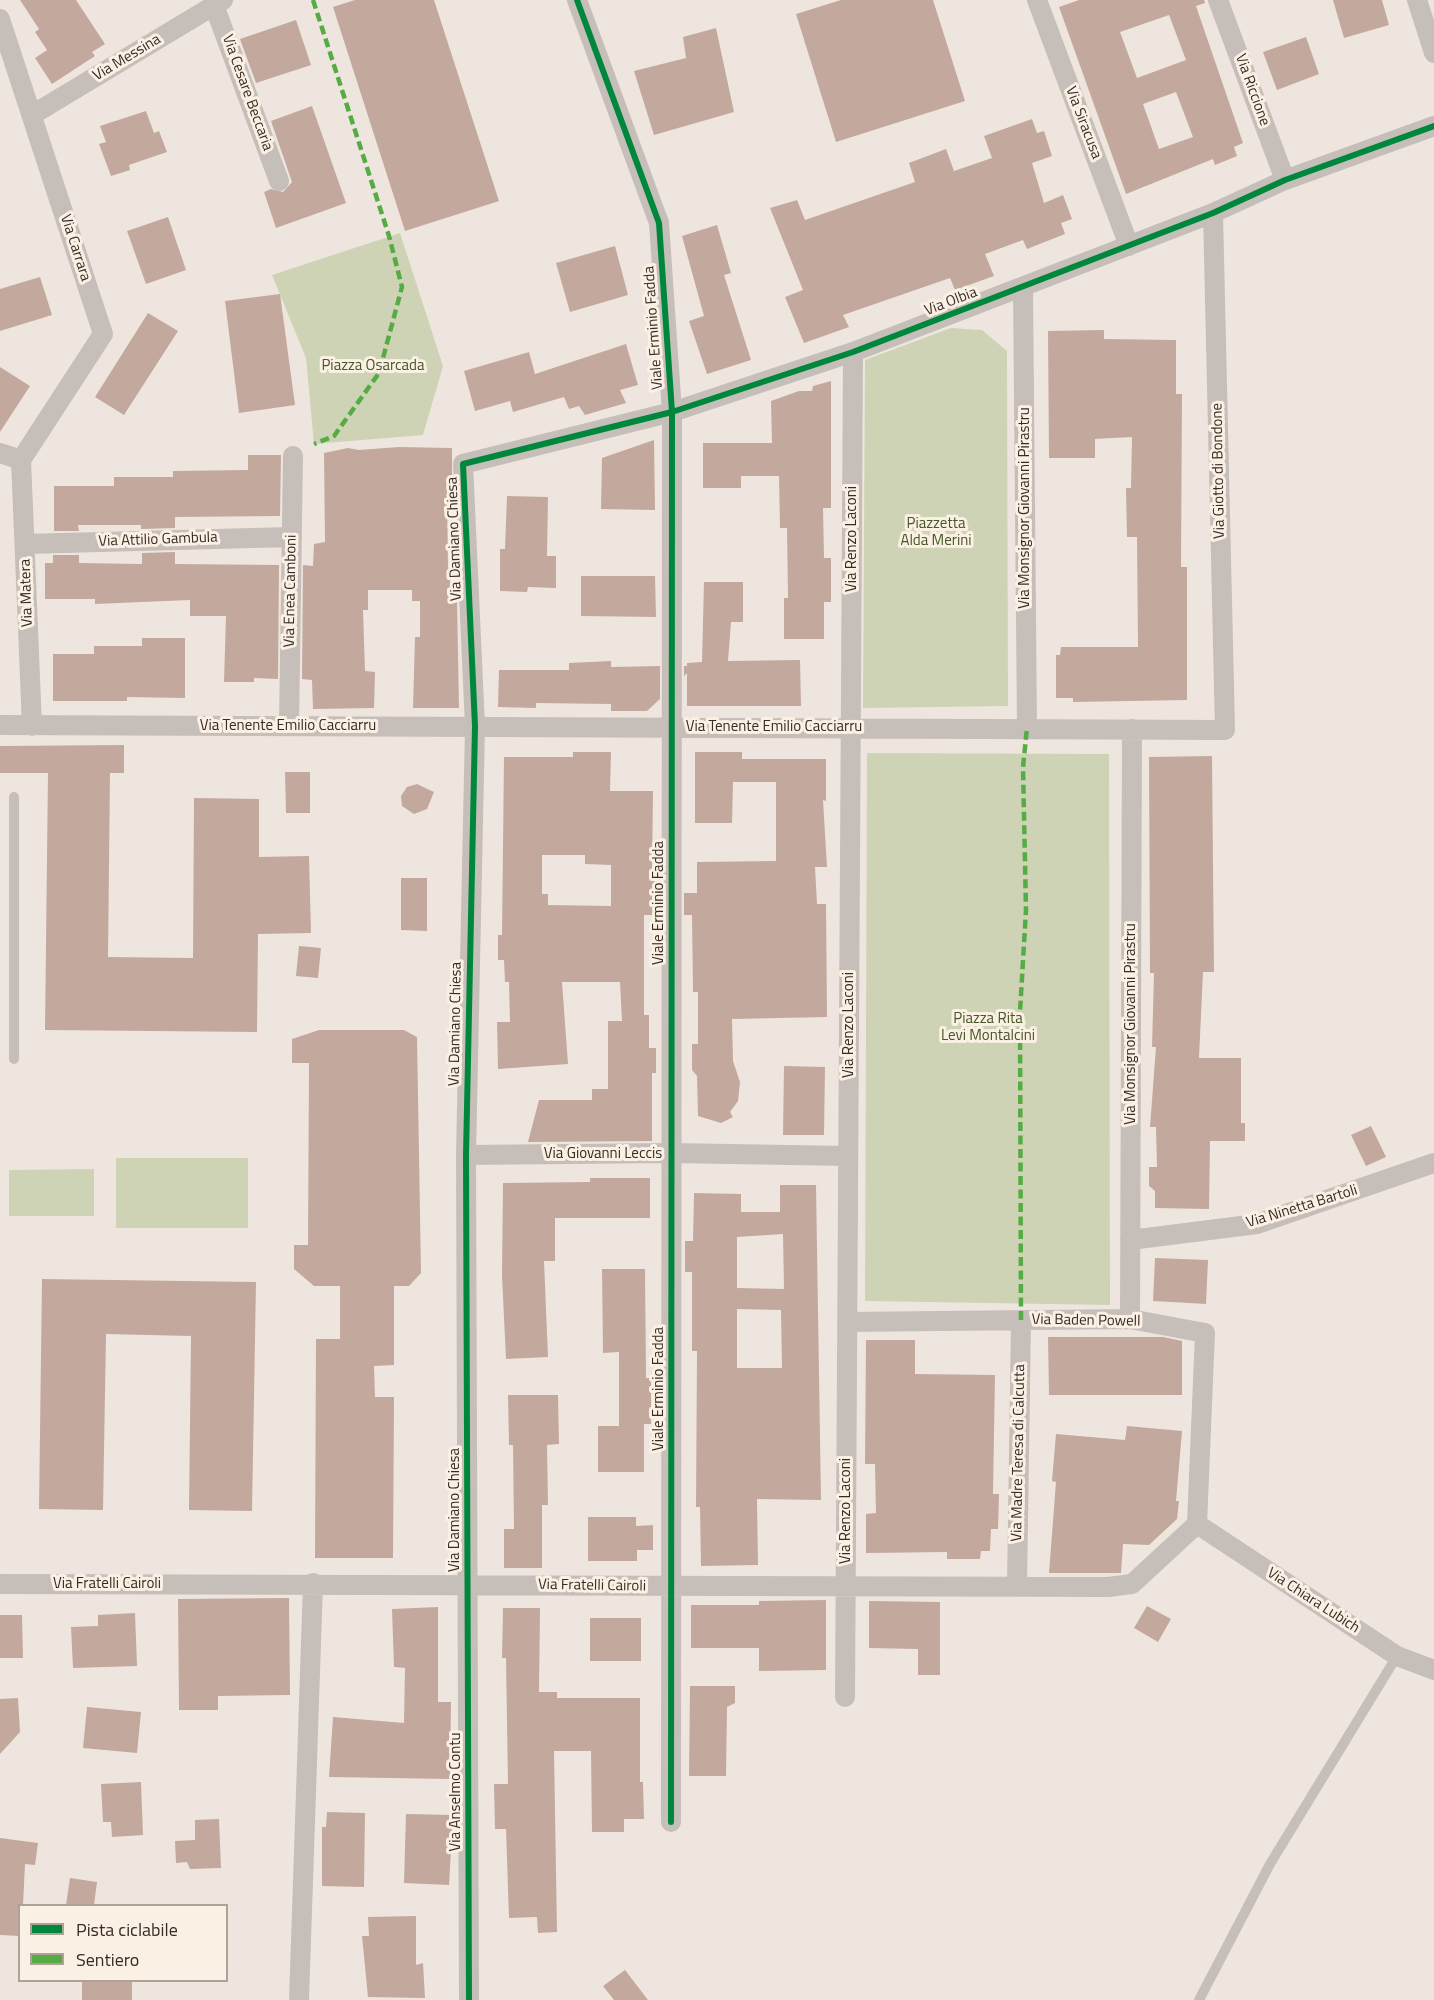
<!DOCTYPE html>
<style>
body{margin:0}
#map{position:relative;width:1434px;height:2000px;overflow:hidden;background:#eee6de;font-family:"Titillium Web",sans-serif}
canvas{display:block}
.legend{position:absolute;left:18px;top:1904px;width:210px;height:78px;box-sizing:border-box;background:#fbf0e4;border:2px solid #ada198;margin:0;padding:8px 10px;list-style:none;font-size:18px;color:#372b26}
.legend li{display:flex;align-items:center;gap:12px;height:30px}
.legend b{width:30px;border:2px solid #ada198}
</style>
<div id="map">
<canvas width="1434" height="2000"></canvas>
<ul class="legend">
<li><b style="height:8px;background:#00873e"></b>Pista ciclabile</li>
<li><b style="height:8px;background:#55ab44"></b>Sentiero</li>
</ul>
</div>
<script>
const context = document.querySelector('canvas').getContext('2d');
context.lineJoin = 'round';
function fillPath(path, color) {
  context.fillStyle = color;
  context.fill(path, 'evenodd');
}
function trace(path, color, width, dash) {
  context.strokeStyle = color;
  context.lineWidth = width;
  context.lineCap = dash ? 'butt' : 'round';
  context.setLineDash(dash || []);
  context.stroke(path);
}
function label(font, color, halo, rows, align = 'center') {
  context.font = font + ' "Titillium Web",sans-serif';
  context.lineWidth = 6;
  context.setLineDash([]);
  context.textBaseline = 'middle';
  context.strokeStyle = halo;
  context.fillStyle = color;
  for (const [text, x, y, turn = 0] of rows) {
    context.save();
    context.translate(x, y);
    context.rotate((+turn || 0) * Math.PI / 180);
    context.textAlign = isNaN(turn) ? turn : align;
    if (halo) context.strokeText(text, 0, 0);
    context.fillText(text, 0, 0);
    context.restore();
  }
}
fillPath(new Path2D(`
 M400,233l43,133 -20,69 -109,9 -8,-86 -34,-83z
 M951,328l31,2 25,21 1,355 -145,2 2,-348z
 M867,753l242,1 1,551 -245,-4z
 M116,1158h132v70h-132z
 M94,1169v47h-85v-46z`), '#cfd3b6');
fillPath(new Path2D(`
 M20,0h56l29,44 -13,8 3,4 -43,28 -17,-26 12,-8 -12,-18 4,-3z
 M355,0h79l65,201 -94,30 -72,-224z
 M841,0h92l32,101 -129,41 -40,-128z
 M1079,0h125l1,3 -9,3 47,137 -9,4 3,9 -22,9 -2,-6 -87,35 -67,-187zM1169,15l17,45 -49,18 -17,-46zM1176,92l17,45 -34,12 -16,-45z
 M1333,0h49l7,25 -45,13z
 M296,20l15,45 -55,18 -16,-44z
 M716,28l18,84 -80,23 -20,-64 52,-13 -3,-21z
 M1306,37l13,37 -42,16 -14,-38z
 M312,106l34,97 -70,25 -12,-36 7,-3 12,3 9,-10 -21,-61z
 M146,111l8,22 5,-2 8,21 -38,13 1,5 -19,6 -12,-32 7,-2 -6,-16z
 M1032,119l5,14 7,-2 8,25 -20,7 12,40 19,-8 9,24 -11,4 4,11 -38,15 -4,-9 -38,14 9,22 -39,14 -5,-12 -107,37 6,12 -45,16 -19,-46 18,-7 -33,-82 27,-8 8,20 110,-38 -6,-19 37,-14 8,22 38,-13 -8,-22z
 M168,217l18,53 -40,14 -19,-53z
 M717,225l14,48 -7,2 27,85 -44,14 -18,-53 15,-5 -22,-80z
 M615,246l13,49 -58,17 -14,-49z
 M40,277l12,38 -52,16v-42z
 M280,294l15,111 -56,8 -14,-112z
 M148,313l30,18 -54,84 -29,-18z
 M1104,330v9l72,1v54h6l-1,173h6v133l-114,2v-4h-17v-43h4l1,-8h77l-1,-110h-10l-1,-49h5l1,-51 -37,2v19h-46l-1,-127z
 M626,344l12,41 -18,5 6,13 -41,12 -6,-9 -10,3 -5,-12 -51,15 -3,-11 -35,10 -11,-40 65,-19 6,22z
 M0,367l30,19 -30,46z
 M831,381v127h-8l1,50h7v44h-7v37h-40v-41h4l-1,-70h-7l-1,-52h-38v12h-38v-45h69l-1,-42 28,-10h13l1,-5z
 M654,440l1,70 -54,-1 1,-51z
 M399,447l53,1v38h-5l1,82h2v32h7l2,108h-46l2,-71h5v-36h-8v-11h-44v20h-5l2,61 10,1 -1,36 -61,1 -1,-29 -10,-1 1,-114 10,1 1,-22 11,-2 -1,-89 24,-5 11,2z
 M248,455h33l-1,61 -105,1v11l-34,1v-4h-63l1,6h-25v-45h60v-9h59v-6l75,-1z
 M507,496l41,1 -1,59h9v32l-28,-1 -1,5 -27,-1v-42h5z
 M175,552v12l104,1 -1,114 -24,-1v4h-30l2,-66h-36v-16l-95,4v-5h-50v-36h8v-8h26v8l63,1v-11z
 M581,576h74l1,41 -75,-1z
 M704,582h39v40h-12l-3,39 72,-1 1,46h-114v-33l-3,3v-10h3v-3l15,-1z
 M142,638h43v60l-58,-1v4h-74v-47h41v-8h48z
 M611,661v6l49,-1v33l-13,12h-36v-7l-75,-1v5l-38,-1 1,-37h70v-7z
 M124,745v28h-14l-2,184 85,1 1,-160 65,1v58l50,-1 2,77 -53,1 -1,98 -212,-2 3,-257h-48v-27z
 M573,752h38l-1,39h43l-1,81h6l2,43h-16v100h5v33h7v25h-4v68l-124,1 11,-42h53v-11h16v-68h14l-2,-39h-58l6,82 -70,5 -1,-47h13l-1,-40h-4l-1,-22h-6v-25h4l2,-178h69zM542,855h43v9l26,1v41l-63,-1v-11h-6z
 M695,752h47v7h84v42l-3,-1 4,67h-12l2,37h9l1,113 -95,2 1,42 7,21 -2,19 -8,11 3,5 -12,6 -23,-7 -1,-40 -5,-6v-26h6v-52h-5l-1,-77h-8v-22h13v-31l79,-1v-79h-43l-1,41h-37z
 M1212,756l2,216h-11l-4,86h42v65h4v18h-35l-1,68 -54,-1v-17l-6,-5v-19h8l-1,-40h-6l6,-80h-4l2,-74h-4l-1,-216z
 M285,772h25v41h-24z
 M417,784l17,8 -7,17 -13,5 -12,-8 -1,-10 6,-9z
 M401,878h26v53l-26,-1z
 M299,946l22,2 -3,30 -22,-2z
 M319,1030h85l13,7 4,236 -12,13h-15v79l-20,1 1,31h19l-1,161h-78l1,-219h24v-53h-26l-20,-17v-24h14l1,-182h-17v-24z
 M784,1066l41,1 -1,68h-41z
 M1371,1126l15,31 -20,9 -15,-31z
 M590,1178h60v40h-95v43h-11l4,96 -42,2 -4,-83 1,-93 87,-1z
 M780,1185h36l5,315 -64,-1 1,66 -57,1 -1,-59h-4l1,-156h-5v-79h-7v-31h8l1,-48 47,1v18h39zM783,1234l1,55 -47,-1v-51zM737,1309l44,1 1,58h-45z
 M1155,1258l53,2 -2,44 -53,-3z
 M602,1269h43l1,109h5v46h-7v48h-46v-46h21v-74l-16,1z
 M42,1279l214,3 -4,229 -63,-1 2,-174 -85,-2 -3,176 -64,-1z
 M1048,1337h115l19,4v54h-133z
 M866,1340h49v34l80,1 -2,119h6l-1,35h-7l-1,22h-9l-1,8h-33v-7l-81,1v-39l10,-1 -1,-49h-10z
 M508,1395h50l1,49 -12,1 1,60h-6v63h-38v-39h10l-1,-84h-4z
 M1127,1426l55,5 -6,70h3l-2,18 -28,26 -26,-1 -2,29h-72l7,-91 -4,-1 4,-47 69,6z
 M588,1517h48v9l17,-1v25h-16v11h-49z
 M289,1598l1,97 -72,1v14h-39l-1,-111z
 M826,1600v70l-67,1v-23h-68v-43h68v-4z
 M869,1601l71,1v73h-22v-26l-49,-1z
 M1147,1606l24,13 -13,23 -24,-14z
 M438,1607v95h13l-1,77 -121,-2 4,-60 71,6 1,-55 -11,-1 -2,-58z
 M503,1608h37l-1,84h18v6h83v84h3l1,37h-20v13h-32l-1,-81h-37l3,181 -19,1 -1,-16 -28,1 -3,-89h-11l-1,-45h14l-2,-126h-4z
 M135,1613l2,53 -64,2 -2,-41 27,-1v-11z
 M0,1615h22l1,43h-23z
 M590,1618h51v43h-51z
 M690,1686h45v17l-8,4 -1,69h-37z
 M18,1698l2,34 -20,22v-55z
 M87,1707l54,5 -4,41 -54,-5z
 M141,1782l2,53 -31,2 -1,-15h-8l-2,-38z
 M327,1812l38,1 -1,74 -42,-1v-59h4z
 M406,1814l47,1 -4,70 -45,-2z
 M219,1819l2,49 -31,1 -3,-7 -11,1 -1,-22 20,-1v-20z
 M0,1838l38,5 -3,22 -10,-1 -2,41h-3v31l-20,-1z
 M70,1878l27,4 -3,23h-28z
 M416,1916v49l7,-2 2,35 -57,-1 -6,-61h7l-1,-19z
 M625,1970l23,30h-34l-11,-14z
 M82,1980h50v20h-50z`), '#c3a89e');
trace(new Path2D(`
 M14,1059v-262
 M1199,2000l71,-136 127,-208`), '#c6beb8', 10);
trace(new Path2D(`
 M577,0l82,223 13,189 -1,1410
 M1037,0l92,246
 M1218,0l67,180
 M1417,0l17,53
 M214,5l65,176
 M0,19l103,315 -82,126
 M32,115l191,-115
 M1023,288l4,440
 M0,453l21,7
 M21,460l11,266
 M25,544l266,-7
 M0,725l1225,5 -12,-517
 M289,726l4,-270
 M466,1155l205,-2 177,3
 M1130,1240l127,-16 177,-61
 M1130,1319l2,-590
 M847,1322l283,-3 75,14 -8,191
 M1197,1524l200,132 37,14
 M0,1584l1108,3 24,-3 65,-60
 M1017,1586l4,-266
 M845,1697l8,-1345
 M299,2000l14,-417
 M469,2000l-3,-845 9,-429 -12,-262 209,-52 181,-60 360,-139 72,-33 149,-54`), '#c6beb8', 20);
trace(new Path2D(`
 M313,0l76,236 13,51 -23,86 -45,63 -20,8
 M1021,1320l-1,-308 6,-102 -3,-143 4,-39`), '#55ab44', 4.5, [9, 4.5]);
trace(new Path2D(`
 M577,0l82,223 13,189 -1,1410
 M469,2000l-3,-845 9,-429 -12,-262 209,-52 181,-60 360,-139 72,-33 149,-54`), '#00873e', 6);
label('15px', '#372b26', '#fbf0e4', [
 ["Via Messina",127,58,-31],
 ["Via Riccione",1252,90,70],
 ["Via Cesare Beccaria",247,93,70],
 ["Via Siracusa",1083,123,69],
 ["Via Carrara",75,248,72],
 ["Via Olbia",951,302,-21],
 ["Viale Erminio Fadda",654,328,-94],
 ["Via Giotto di Bondone",1219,471,-91],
 ["Via Monsignor Giovanni Pirastru",1025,508,-90],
 ["Via Damiano Chiesa",455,539,-92],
 ["Via Renzo Laconi",852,539,-90],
 ["Via Attilio Gambula",158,540,-2],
 ["Via Enea Camboni",291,591,-89],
 ["Via Matera",27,593,-92],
 ["Via Tenente Emilio Cacciarru",288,726],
 ["Via Tenente Emilio Cacciarru",774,727],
 ["Viale Erminio Fadda",659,903,-90],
 ["Via Damiano Chiesa",456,1024,-89],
 ["Via Monsignor Giovanni Pirastru",1131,1024,-90],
 ["Via Renzo Laconi",849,1025,-90],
 ["Via Giovanni Leccis",603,1154],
 ["Via Ninetta Bartoli",1302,1207,-17],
 ["Via Baden Powell",1086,1321,1],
 ["Viale Erminio Fadda",659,1389,-90],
 ["Via Madre Teresa di Calcutta",1019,1453,-89],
 ["Via Damiano Chiesa",455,1510,-90],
 ["Via Renzo Laconi",846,1511,-90],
 ["Via Fratelli Cairoli",107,1584],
 ["Via Fratelli Cairoli",592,1586,1],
 ["Via Chiara Lubich",1313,1601,33],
 ["Via Anselmo Contu",456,1792,-90]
]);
label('15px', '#475727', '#fbf0e4', [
 ["Piazza Osarcada",373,366],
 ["Piazzetta",936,524],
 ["Alda Merini",936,541],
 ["Piazza Rita",988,1019],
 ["Levi Montalcini",988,1036]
]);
</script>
